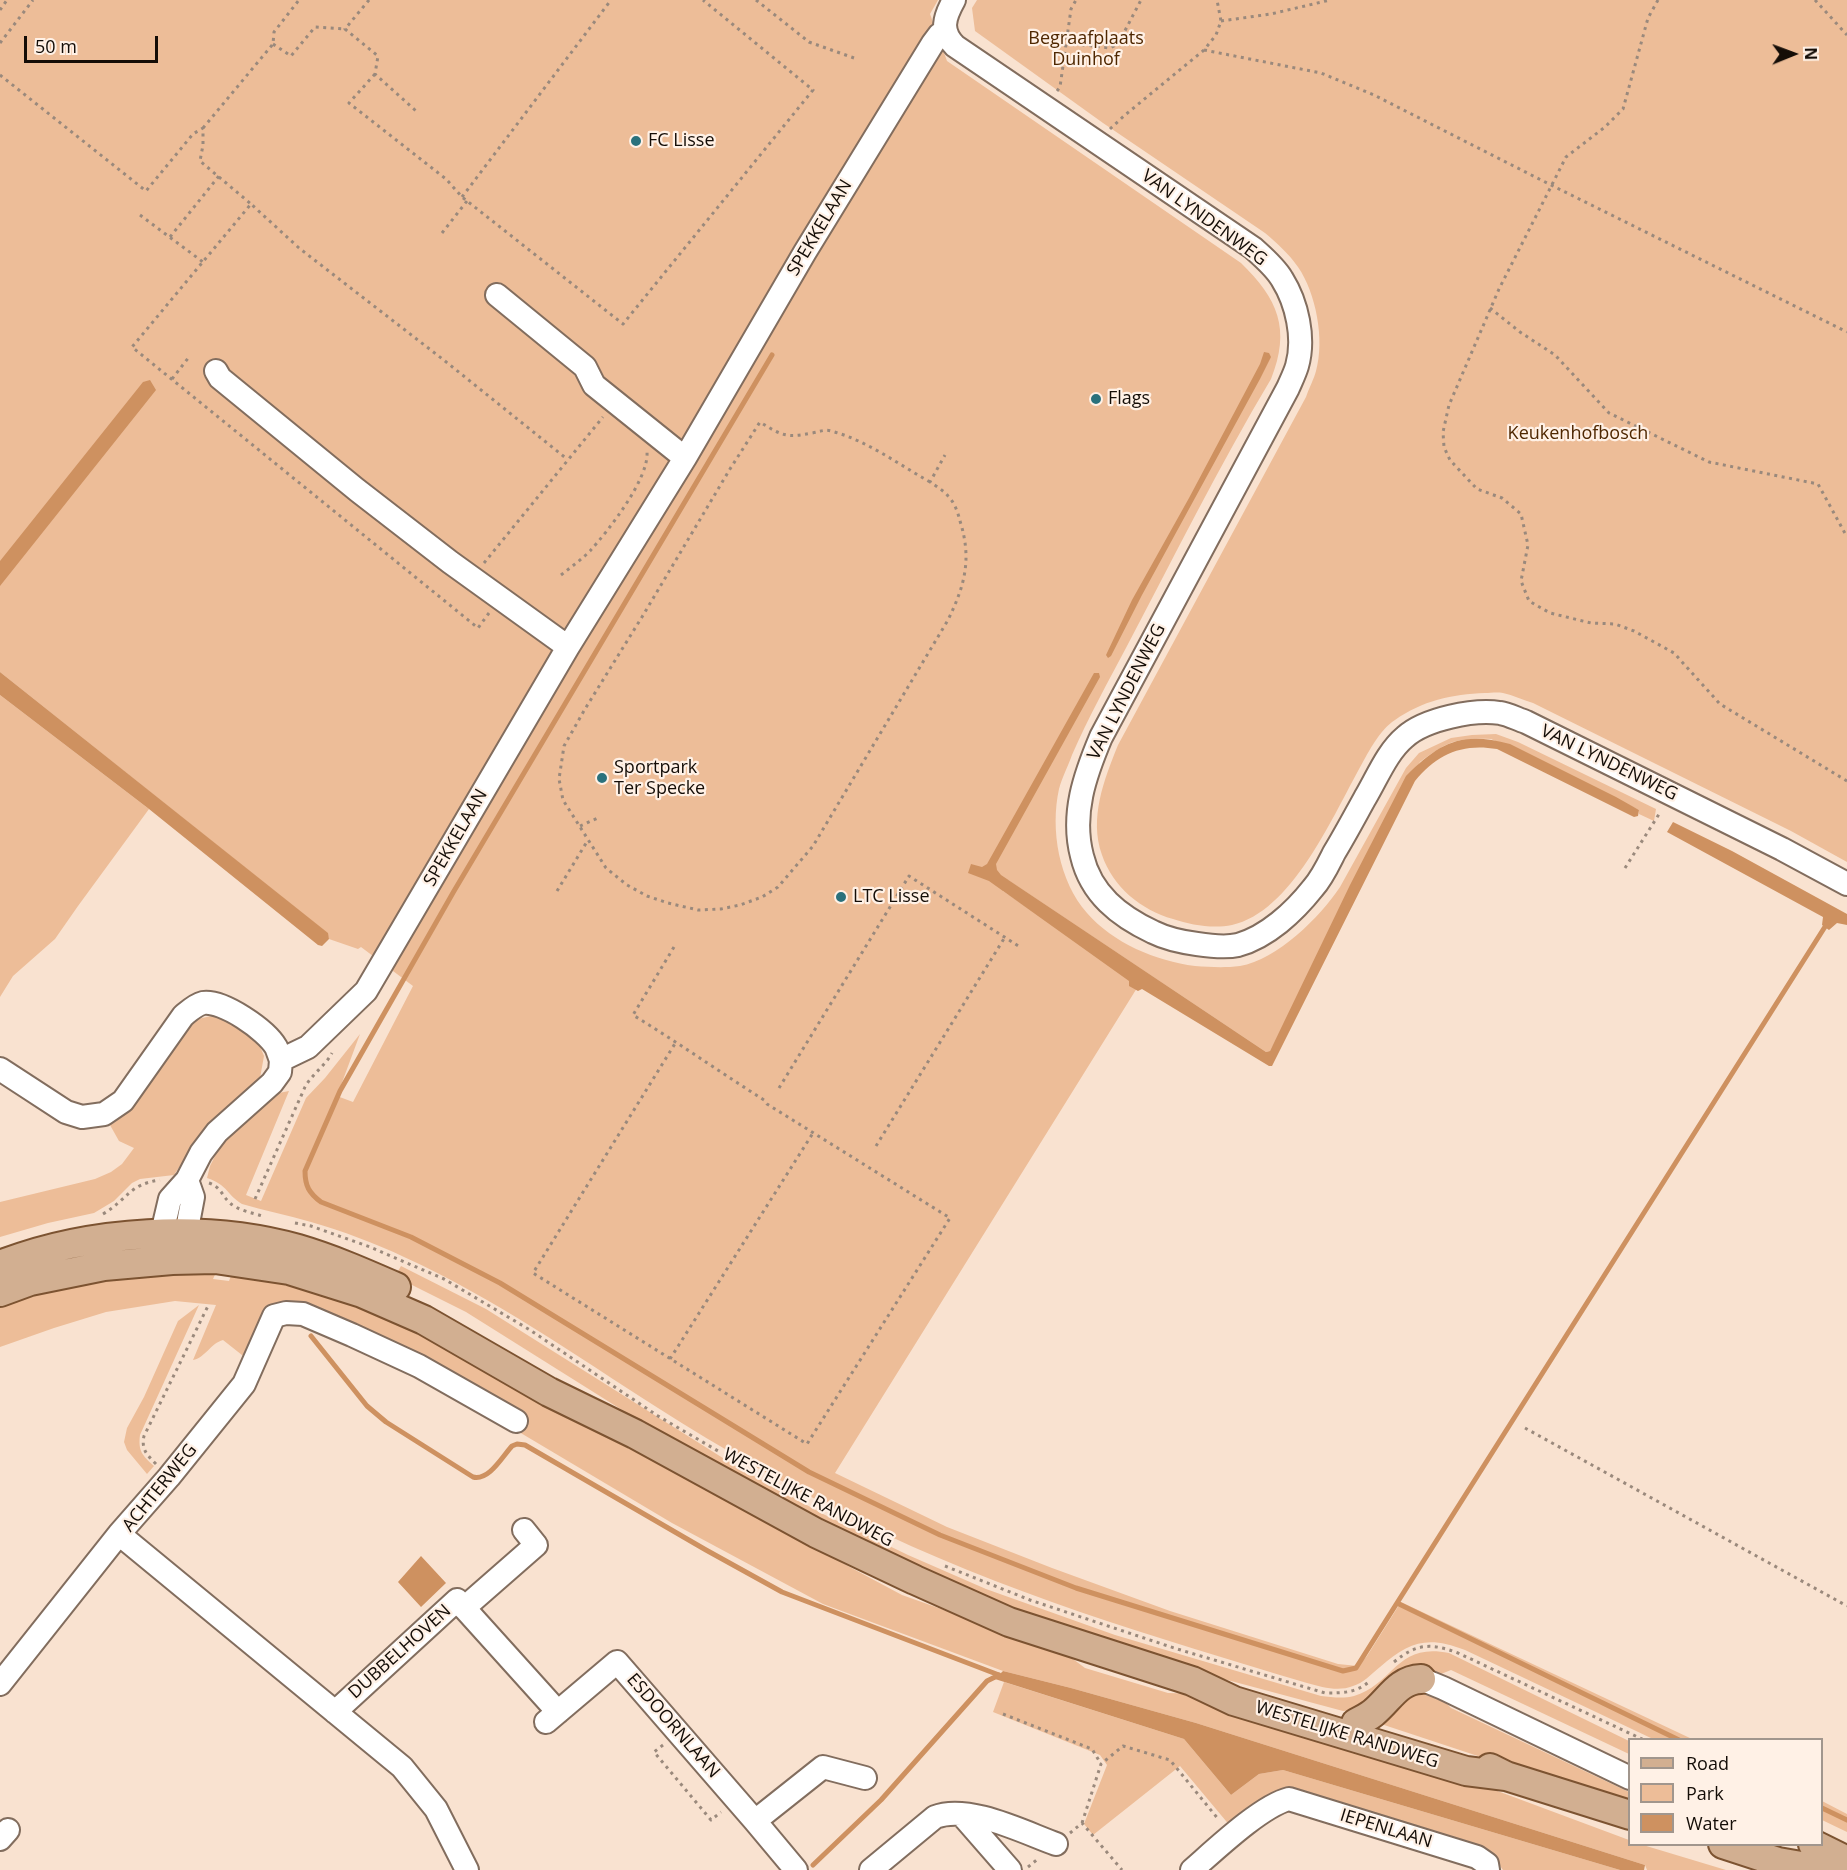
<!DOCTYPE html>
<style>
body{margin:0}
#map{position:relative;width:1847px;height:1870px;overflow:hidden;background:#f9e2d0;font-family:"Open Sans",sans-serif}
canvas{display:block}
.legend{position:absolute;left:1628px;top:1738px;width:195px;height:108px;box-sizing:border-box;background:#fff1e6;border:2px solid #a1968d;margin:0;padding:8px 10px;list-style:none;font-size:18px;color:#140d07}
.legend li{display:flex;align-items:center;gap:12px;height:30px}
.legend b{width:30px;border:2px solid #a1968d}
.north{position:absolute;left:1763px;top:24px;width:60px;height:60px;-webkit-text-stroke:4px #fff1e6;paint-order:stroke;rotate:89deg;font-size:16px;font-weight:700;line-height:24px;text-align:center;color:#140d07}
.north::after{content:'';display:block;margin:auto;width:21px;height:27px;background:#140d07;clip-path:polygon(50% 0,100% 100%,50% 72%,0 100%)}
.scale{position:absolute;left:24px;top:36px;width:134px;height:27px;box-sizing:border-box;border:3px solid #140d07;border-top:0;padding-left:8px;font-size:18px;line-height:21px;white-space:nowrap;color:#140d07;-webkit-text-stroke:4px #fff1e6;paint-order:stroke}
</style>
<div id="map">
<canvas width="1847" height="1870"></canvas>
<ul class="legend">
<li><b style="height:8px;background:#d2af91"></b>Road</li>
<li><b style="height:16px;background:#edbd98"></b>Park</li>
<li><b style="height:16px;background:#ce9160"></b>Water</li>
</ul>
<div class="north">N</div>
<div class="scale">50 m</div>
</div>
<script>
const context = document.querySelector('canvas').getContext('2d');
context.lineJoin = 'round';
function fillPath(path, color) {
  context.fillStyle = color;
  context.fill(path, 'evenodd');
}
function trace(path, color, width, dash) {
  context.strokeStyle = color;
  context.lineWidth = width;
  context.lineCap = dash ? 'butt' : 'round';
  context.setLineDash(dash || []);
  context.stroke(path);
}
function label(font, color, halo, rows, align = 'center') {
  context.font = font + ' "Open Sans",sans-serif';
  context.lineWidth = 4.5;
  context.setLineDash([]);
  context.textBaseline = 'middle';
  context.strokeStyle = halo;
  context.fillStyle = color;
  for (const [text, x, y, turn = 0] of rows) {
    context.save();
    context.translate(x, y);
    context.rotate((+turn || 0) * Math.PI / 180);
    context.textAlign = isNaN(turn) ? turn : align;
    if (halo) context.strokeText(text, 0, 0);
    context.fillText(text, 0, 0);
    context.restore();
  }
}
fillPath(new Path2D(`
 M0,0h938l-8,14 17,47 294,202c37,36 50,66 30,116 -52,87 -97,178 -144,267 -19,36 -39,72 -55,109 -4,11 -10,23 -13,34 -9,41 0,92 28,124 26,30 69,48 108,53 15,1 29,2 45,0 37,-6 80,-49 100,-79l66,-119 13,-15 32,-15 21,-3 24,-1 22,8 138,67 -2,12 -15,-7v-4l-148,-71c-36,-1 -42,2 -71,23l-150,289 -4,1 -258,-172 -5,11 35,24 104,65 -307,493 112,54 105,41 118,43 168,53 20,2 9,-10 34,-54 291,137h-39l-188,-89c-38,-15 -56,-8 -85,17 -9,7 -16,16 -27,19 -15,6 -31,1 -46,-3 -153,-46 -306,-91 -449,-162 -68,-34 -136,-72 -200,-113 -83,-53 -164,-110 -254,-151 -29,-14 -62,-26 -93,-35 -23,-7 -46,-11 -69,-18 -15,-9 -14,-19 -35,-26l3,-12 8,-16 23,-30 17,-10 21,-17 10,-2 -43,104 15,6 45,-103 19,-20 35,-44 -23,62 16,6 60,-116 -52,-39 -3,2 -29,-10 -2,-6 -327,-261z
 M977,0h870v862l-56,-31 -258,-128c-10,-3 -20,-8 -30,-10 -6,-1 -13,0 -18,0 -33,1 -63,8 -90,27 -16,10 -28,35 -37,51 -27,49 -67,141 -126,154 -19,4 -41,0 -59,-6 -32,-9 -60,-32 -71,-64 -13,-37 2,-75 16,-110l188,-348c3,-9 8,-18 10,-26 9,-31 0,-78 -18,-104 -9,-13 -21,-24 -33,-34l-162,-110 -128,-92 -3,-23z
 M0,695l149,114 -71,97 -23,33 -42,37 -13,21z
 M216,1015l34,19 9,10 5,12 -4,22 -56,52 -30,45 -34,4 -8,4 -18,18 -20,12 -46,10 -48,14v-35l95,-23 16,-7 11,-8 12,-16 -15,-7 -9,-16 9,-6 19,-23 55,-76z
 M219,1266l-6,13 16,2 5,-13 138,32 403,227 127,68 163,58 20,15 83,25 31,1 234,73 196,73 1,4 13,1 83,25h-79l-2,-5 -449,-142 -125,-35 -68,-17 -180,-67 -151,-81 -284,-169 -120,-45 -21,50 -24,-19c-12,3 -18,18 -30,20l23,-55 -41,-4 -69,11 -52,16 -54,19v-51l25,-9z
 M401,1266l85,43 248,156 89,49 85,41 78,34 129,46 206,61c10,1 22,3 33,0 40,-12 42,-54 95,-43l180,88v13l-178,-84 -20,8 -52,15 -26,17 -10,1 -138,-37 -183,-58 -298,-142 -258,-162 -56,-28 -16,-6z
 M199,1305l-59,130c-2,16 2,20 14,31l-7,8 -20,-24 -3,-8 3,-14 17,-31 34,-76z
 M1004,1682l180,57 47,56 28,-21 24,-4 337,100h-117l-13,-18 -189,-61 -16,-1 -54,37 -51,-61 -87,69 -9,-11 23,-59 -7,-10 -107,-43z
 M1433,1690l18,18 178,84v12l-133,-42 -121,-40 25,-27z
 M1822,1801l25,13v18l-25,-12z`), '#edbd98');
fillPath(new Path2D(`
 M1264,352l5,1 2,4 -11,22 -118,216 -31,61 -3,2 -2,-3 26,-55 57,-102 71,-134z
 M150,380l6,10 -156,196v-25l143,-179z
 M0,672l328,261 1,6 -7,7 -4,-1 -169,-136 -149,-114z
 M1094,673h5l1,4 -104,187 1,6 4,5 265,177 4,-1 80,-166 56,-109c34,-34 56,-45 104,-32l106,53 23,13 -1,6 -4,1 -137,-68c-35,-6 -60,5 -82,32l-143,285h-3l-127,-77 -4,2 -9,-5v-5l-140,-100 -21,-8 3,-9 11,3 5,-3z
 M1673,822l59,29 115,63v11l-10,-2 -8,7 -7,-5 1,-8 -156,-85z
 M421,1556l25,27 -25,24 -23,-25z
 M1003,1671l68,17 125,35 449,142 -1,5h-24l-337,-100 -24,4 -28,21 -47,-56 -189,-60z`), '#ce9160');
trace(new Path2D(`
 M772,355l-318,536 -114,200 -35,80c0,15 4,22 16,31l90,35 89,46 309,189 131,63 136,53 267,83 13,-3 41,-65
 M311,1336l56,70 19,16 87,55c16,4 29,-20 39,-31l5,-2 8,1 181,105 76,42 217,83
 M1679,1740l-282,-137 431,-681
 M1822,1808l25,12
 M813,1865l68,-65 106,-119 12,-6`), '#ce9160', 5);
const minor = new Path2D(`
 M954,0c-10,18 -14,31 1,46l298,202c10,9 22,19 29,31 15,24 23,59 15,87 -2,7 -6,15 -9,22l-187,349c-16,38 -30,77 -19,119 9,38 37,60 71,76 14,7 29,10 44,12 13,2 28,4 41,1 29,-8 56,-33 75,-57 9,-10 15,-23 21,-35 11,-18 21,-37 31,-55 12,-20 22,-46 40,-61 20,-18 69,-28 95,-24 8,1 17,6 26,9l256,127 65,35
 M497,295l88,72 9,18 91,73
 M216,371l4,7 137,112 93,72 118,85
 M281,1060l27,-13 58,-56 202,-344 117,-189 120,-206 128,-209 6,-8 6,-4
 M0,1069l66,43 16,5 22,-3 19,-13 60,-85c6,-5 12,-11 20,-13 20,-3 63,27 73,44 2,4 3,9 5,13
 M179,1247l7,-13 7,-37 -6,-17
 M167,1248l-5,-15 8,-34 17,-19 14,-27 16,-21 55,-49 8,-11 1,-12
 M119,1534l283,233 34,42 31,61
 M464,1608l72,-63 -12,-15
 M1421,1679l22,9 187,90
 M0,1684l119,-150 50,-57 75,-93 30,-68 12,-3 17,1 49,21 67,31 97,55
 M335,1712l122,-112 101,112
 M546,1722l71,-60 138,159 41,49
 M962,1815l48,55
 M755,1821l68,-54 42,11
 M0,1839l8,-9
 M871,1870l64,-53c33,-13 88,15 121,27
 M1192,1870c23,-20 69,-64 97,-71l188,58 10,7 1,6`);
const major = new Path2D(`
 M0,1265c89,-35 206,-42 298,-16 34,10 66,24 98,38
 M0,1292l30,-11 74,-15 68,-6 43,-1 74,11 73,23 62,27 125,72 86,42 181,99 99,47 94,42 183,59 42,20 232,70 40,5
 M1356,1723c6,-3 12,-6 17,-10 17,-14 25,-33 48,-34
 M1490,1768l16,8 124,39
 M1723,1844l55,18 17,8
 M1813,1844l34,17
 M1778,1862l46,8`);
trace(minor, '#826d5e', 26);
trace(major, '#7c5331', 32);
trace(new Path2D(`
 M369,0l-24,29 33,27 -3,18 41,37
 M756,0l53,42 45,16
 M1658,0l-10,18 -25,91 -18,18 -39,30 -67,132 -50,116 -6,27 1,15 6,13 27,29 25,9 19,16 7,31 -7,36 8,20 21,12 41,10 24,1 19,7 40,22 46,51 127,77
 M1815,0l32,35
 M0,10l7,-10
 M1221,21l50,-7 59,-14
 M0,43l33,-43
 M1067,43l43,5 8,-4 23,-44
 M273,44l18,12 24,-29 30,2
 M1204,50l117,23 53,22 177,90 296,147
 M375,74l-26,29 97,76 16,18 161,127 190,-234 -110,-90
 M0,75l146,116 47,-57 10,-6v17l-3,16 51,43
 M1057,91l3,-4 11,-78 5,-9
 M203,128l70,-84 1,-12 25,-32
 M1110,129l15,-14 79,-65 12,-15 5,-14 -4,-21
 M462,197l149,-197
 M140,215l63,47
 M442,233l25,-32
 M170,237l49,-61
 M1490,308l30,24 35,23 54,58 100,49 109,22 29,53
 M172,379l17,-22
 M930,482c-32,-18 -64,-42 -99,-51 -7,-2 -12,1 -19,2 -25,5 -30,3 -52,-11l-30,47 -88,148 -57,92 -21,37 -5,33 4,21 43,68 21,17 20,11 21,7 30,7 23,-1 19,-4 22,-8 16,-10 35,-41 135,-226c17,-35 24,-61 12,-99 -2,-8 -5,-18 -12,-25 -5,-6 -12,-10 -18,-14l15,-27
 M484,563l119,-146
 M561,575c10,-8 20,-15 29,-24 18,-20 59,-72 57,-99
 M489,613l-11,15 -346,-281 119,-143 48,44 146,113 122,98
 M580,826l18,-8
 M1625,868l36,-57
 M557,891l31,-51
 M674,947l-41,68c44,27 87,57 131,85l3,4 183,114 -143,226 -274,-171 143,-231
 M779,1088l130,-212 111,71
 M876,1146l129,-209
 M209,1183c12,4 13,13 21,20 7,7 23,10 32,13
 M255,1199l50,-112c7,-13 20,-21 27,-34
 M103,1214c24,-14 26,-30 57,-34
 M295,1223l16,3 59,21 74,32 86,51 128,86 60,35
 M670,1359l143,-226
 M1525,1428l322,178
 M156,1464c-9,-9 -15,-15 -12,-28l64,-130
 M945,1566l85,34 144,48 151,45c18,0 31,0 45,-12
 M1394,1662c23,-19 37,-19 64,-9l186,87
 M1003,1714l89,35 9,15
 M663,1745l-9,7 57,68 10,-8
 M1082,1823l19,-59 22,-18 47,14 49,60
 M1070,1833l12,-10 40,47
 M1028,1867l11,-9`), '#9a897c', 3, [3, 4.5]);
trace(minor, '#fff', 22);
trace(major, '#d2af91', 28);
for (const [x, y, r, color] of [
 [636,141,6,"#2a717c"],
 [1096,399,6,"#2a717c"],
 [602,778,6,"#2a717c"],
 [841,897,6,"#2a717c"]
]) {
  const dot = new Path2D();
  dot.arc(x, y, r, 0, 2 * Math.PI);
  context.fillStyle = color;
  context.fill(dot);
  trace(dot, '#fff1e6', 2);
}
label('18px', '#4f2700', '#fff1e6', [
 ["Begraafplaats",1086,39],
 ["Duinhof",1086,60],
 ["Keukenhofbosch",1578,434]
]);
label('18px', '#140d07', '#fff1e6', [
 ["FC Lisse",648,141],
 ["Flags",1108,399],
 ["Sportpark",614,768],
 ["Ter Specke",614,789],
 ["LTC Lisse",853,897]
], 'left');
label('18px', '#140d07', '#fff1e6', [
 ["VAN LYNDENWEG",1204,218,36],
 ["SPEKKELAAN",820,228,-59],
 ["VAN LYNDENWEG",1127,692,-63],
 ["VAN LYNDENWEG",1609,763,26],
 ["SPEKKELAAN",456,838,-60],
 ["ACHTERWEG",160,1488,-51],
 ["WESTELIJKE RANDWEG",808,1498,28],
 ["DUBBELHOVEN",400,1652,-42],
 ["ESDOORNLAAN",673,1726,49],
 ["WESTELIJKE RANDWEG",1347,1735,17],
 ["IEPENLAAN",1386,1829,17]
]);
</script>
